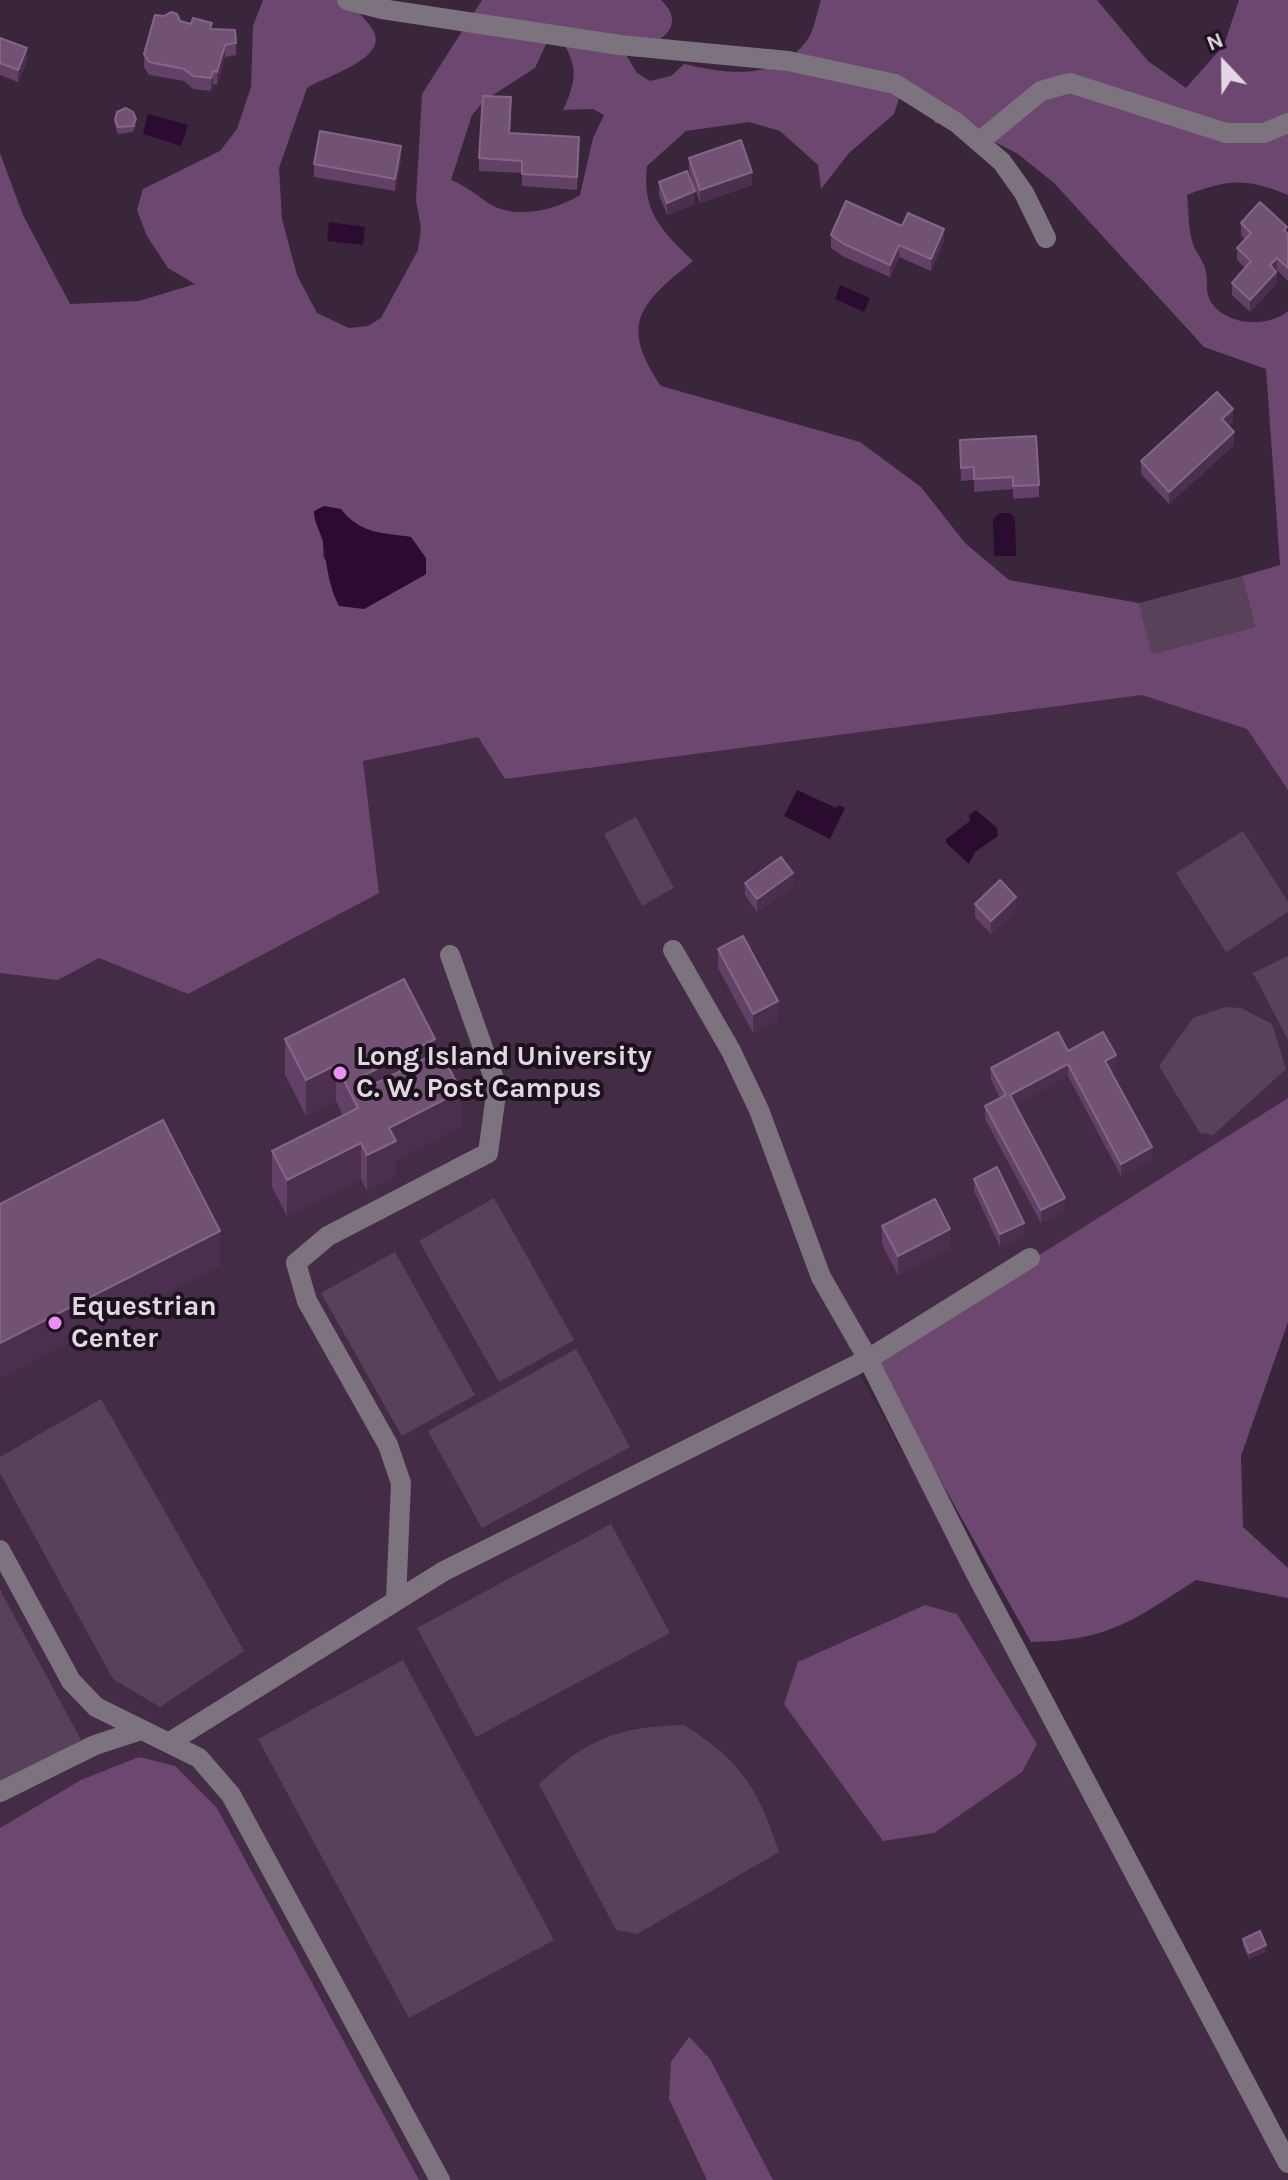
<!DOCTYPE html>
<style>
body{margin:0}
#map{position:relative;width:1288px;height:2180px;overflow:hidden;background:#39263b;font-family:Karla,sans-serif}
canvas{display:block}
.north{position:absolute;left:1184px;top:24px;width:80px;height:80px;-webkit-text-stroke:6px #1b121c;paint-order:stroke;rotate:338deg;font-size:22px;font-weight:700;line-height:32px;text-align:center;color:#e4d7e5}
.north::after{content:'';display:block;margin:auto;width:28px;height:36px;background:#e4d7e5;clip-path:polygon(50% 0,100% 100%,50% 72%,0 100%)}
</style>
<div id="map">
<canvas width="1288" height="2180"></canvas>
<div class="north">N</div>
</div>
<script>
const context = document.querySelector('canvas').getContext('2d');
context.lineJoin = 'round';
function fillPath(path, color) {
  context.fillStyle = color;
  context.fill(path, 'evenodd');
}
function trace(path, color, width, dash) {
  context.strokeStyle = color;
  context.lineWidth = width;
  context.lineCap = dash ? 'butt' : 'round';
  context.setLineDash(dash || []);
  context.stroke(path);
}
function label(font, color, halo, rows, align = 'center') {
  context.font = font + ' Karla,sans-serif';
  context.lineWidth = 8;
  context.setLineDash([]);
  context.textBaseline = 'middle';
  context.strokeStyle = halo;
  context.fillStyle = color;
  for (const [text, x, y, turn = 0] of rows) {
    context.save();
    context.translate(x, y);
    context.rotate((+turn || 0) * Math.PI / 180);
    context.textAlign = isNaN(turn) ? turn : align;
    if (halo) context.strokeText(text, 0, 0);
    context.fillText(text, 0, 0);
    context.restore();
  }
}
fillPath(new Path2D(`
 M0,335l479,402 26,42 637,-84 105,34 41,61v308l-415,262 -18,6 225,408 208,389v17h-1288z`), '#442c46');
fillPath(new Path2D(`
 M1242,576l13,51 -103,27 -13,-51z
 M636,817l38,71 -32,18 -38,-72z
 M1243,831l45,71v10l-62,40 -50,-79z
 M1288,956v84l-35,-67z
 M1225,1007l16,1 31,16 14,45 -73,66 -13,-2 -41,-67 34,-48z
 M494,1198l80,142 -75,42 -80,-141z
 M395,1252l80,143 -73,41 -81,-143z
 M576,1349l54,98 -148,81 -54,-97z
 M101,1399l143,252 -84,56 -47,-28 -113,-206v-16z
 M611,1524l59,109 -194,104 -59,-109z
 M0,1590l81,150 -81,47z
 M403,1660l151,280 -145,78 -151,-279z
 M684,1725c58,37 74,63 95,127l-142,82 -21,-4 -77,-146c49,-45 77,-57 145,-59z`), '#58425a');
fillPath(new Path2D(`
 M263,0h86c7,11 18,20 24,30 17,29 -50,47 -66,58l-28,80 3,51 15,56 20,38 32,15 19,-2 13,-8 37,-68 3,-22 -5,-28 6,-106 60,-94h179c32,31 -13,47 -35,55l11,18 13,8 21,-5 13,-12c44,10 90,17 122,-22 8,-10 11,-30 15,-42h276l51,61 38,27 38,-43 15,-45h49v195c-42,-17 -59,-16 -101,0 2,16 1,35 6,49 3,10 12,18 13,28 2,11 -1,20 5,30 15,24 57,26 77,9v479l-41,-61 -105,-34 -637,84 -27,-42 -115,24 16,132 -191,101 -89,-36 -41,22 -58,-7v-820l23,62 47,89 69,-3 56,-17 -27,-16 -21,-32 -10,-26 6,-21 77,-38 17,-22 14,-42 2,-61zM554,27c21,34 27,45 9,83l30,-1 11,6 -11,23 -13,57c-26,16 -65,25 -92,8 -13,-9 -22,-17 -37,-23l21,-65 13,-15 50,-32zM905,80l14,9 16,34 35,6 48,25 36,29 150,164 62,22 14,196 -38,11 13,51 -103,27 -13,-51 -130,-23 -44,-37 -44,-56 -61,-45 -199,-56c-43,-63 -20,-83 32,-125 -32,-31 -51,-49 -46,-95l39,-35 63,-9 31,9 38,34 3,24 28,-36 45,-39zM352,523l15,8 44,6 15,37 -62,35 -41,-52v-15z
 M1288,1098v224l-47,134 2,71 45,41v30l-92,-18c-62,40 -88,61 -165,62l-158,-282z
 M925,1605l32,9 80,130 -15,28 -88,61 -51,8 -99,-137 14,-42z
 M139,1757l36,9 42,42 202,372h-419v-352l81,-48z
 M689,2037l21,22 63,121h-66l-38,-81 2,-37z`), '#6c4770');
fillPath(new Path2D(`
 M148,114l40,11 -7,21 -38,-12z
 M329,222l36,5 -2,18 -36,-4z
 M840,285l30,13 -6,14 -29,-13z
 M324,506l17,3c19,25 42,24 70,28l15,21v16l-62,35 -25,-3c-11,-21 -12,-41 -16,-64 -3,-12 -9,-19 -9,-31z
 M1000,513h10l5,5 1,38h-22l-1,-37z
 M797,790l39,18 2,-3 7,3 -15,31 -46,-23z
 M976,810l21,18 1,8 -23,16 -6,12 -23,-21v-4l24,-18 -1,-6z`), '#2c0b30');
trace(new Path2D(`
 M347,0l35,9 238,36 168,16 107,23 62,39 45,39 22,31 22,45
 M979,142l62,-51 29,-8 156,50h38l24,-10
 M673,950l58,101 28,59 62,167 47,82 107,213 313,591
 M0,1550l71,131 25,26 103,51 32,37 209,385
 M396,1600l5,-117 -13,-38 -81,-144 -11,-38 32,-27 160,-83 9,-66 -47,-132
 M170,1742l274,-171 424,-212 162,-101
 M0,1792l95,-47 46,-15`), '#7d737e', 20);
fillPath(new Path2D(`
 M164,16l48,13 24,14v12l-11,2 -8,28 -4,-1 -2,7 -18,-2 -9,-8 -35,-6 -5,-8v-13z
 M0,38l27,23 -9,21 -18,-7z
 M511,110l-1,23 69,16 -2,41 -55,-4v-13l-43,-2v-13z
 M115,120l21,5 -3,7 -15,2 -3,-8z
 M689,158l63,27 -52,18 -11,-32z
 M401,159l-6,32 -81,-14v-13z
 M659,182l36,22 -28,11 -8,-20z
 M1241,223l47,11v47l-11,-11 -1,14 -26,28 -18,-17v-12l13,-15 -8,-8v-12l8,-9 -4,-4z
 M902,226l42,15 -13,30 -32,-14 -9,20 -46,-20 -13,-9v-13z
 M1233,421l-4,5 5,19 -65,59 -28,-30v-13z
 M960,440l79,45v12l-26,2v-10l-39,3v-12l-13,1z
 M745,883l48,3 -36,26 -12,-17z
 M975,904l41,6 -25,24 -16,-17z
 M718,949l60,71 -25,13 -35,-65z
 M285,1039l150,14 26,74 -65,33v16l-29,15 -6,-12 -74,37 -15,-29v-36l71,-36 -7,-14 -30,15 -21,-41z
 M1068,1051l48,17 -5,3 41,89 -31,16 -53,-100 -53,28 50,106 -24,13 -56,-104v-13l15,-8 -9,-18v-12z
 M974,1179l50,56 -24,12 -26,-56z
 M882,1226l68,22 -52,27 -16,-31z
 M1243,1939l23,13 -17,7 -6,-14z`), '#634067');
fillPath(new Path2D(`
 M225,45v12l-8,28v-13z
 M27,48v13l-9,21v-12z
 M213,71v13l-2,7v-13z
 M401,146v13l-6,32v-12z
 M752,172v13l-52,18v-13z
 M695,191v13l-28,11v-12z
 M944,229v12l-13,30v-12z
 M899,245v12l-9,20v-12z
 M1277,258v12l-7,8v-13z
 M1276,272v12l-26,28v-12z
 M1233,409v12l-11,10v-12z
 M1234,432v13l-65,59v-12z
 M793,873v13l-36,26v-13z
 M1016,897v13l-25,24v-13z
 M778,1001v19l-25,13v-19z
 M435,1039v36l-77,39 -1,-35z
 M1116,1055v13l-11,6v-13z
 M1068,1064v12l-58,31v-12z
 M336,1065v36l-30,15v-36z
 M461,1091v36l-65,33v16l-29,15v-36l22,-27z
 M361,1143v36l-74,37v-36z
 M1152,1147v13l-31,16v-12z
 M1065,1198v12l-24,13v-13z
 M1024,1223v12l-24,12v-13z
 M950,1229v19l-52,27v-19z
 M220,1231v35l-220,113v-36z
 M1266,1945v7l-17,7v-6z`), '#4c2f4f');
const building = new Path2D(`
 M171,12l6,2 3,7 11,3 2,-6 19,5 -2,6 25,1 1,13 -11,2 -8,27 -4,-1 -2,7 -18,-2 -9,-7 -35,-7 -5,-8 11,-39 9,1z
 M0,38l27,10 -9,22 -18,-7z
 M483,96l28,1 -2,36 70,4 -2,40 -55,-3v-13l-43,-3z
 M126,108l7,4 3,7 -3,7 -15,1 -3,-7 2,-8z
 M320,131l81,15 -6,33 -81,-15z
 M741,140l11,32 -52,18 -11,-32z
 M687,171l8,20 -28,12 -8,-21z
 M846,201l56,25 6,-13 36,16 -13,30 -32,-14 -9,20 -46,-21 -13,-9z
 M1260,202l27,25 -3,3 4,4v34l-11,-10 -7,7 6,7 -26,28 -18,-17 19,-22 -14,-13 14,-15 -10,-10z
 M1217,392l16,17 -11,10 12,13 -65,60 -28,-31z
 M1036,436l3,49 -26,1v-9l-39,2v-12l-13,1 -1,-28z
 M781,857l12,16 -36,26 -12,-16z
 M1000,880l16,17 -25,24 -16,-17z
 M743,936l35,65 -25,13 -35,-65z
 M404,979l31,60 -78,40 6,11 77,-39 21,40 -72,37 7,13 -29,14 -6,-12 -74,37 -15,-29 86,-43 -22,-43 -30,15 -21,-41z
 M1058,1032l10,19 35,-19 13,23 -11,6 47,86 -31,17 -53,-100 -58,31 55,103 -24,12 -56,-104 21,-11 -15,-27z
 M163,1120l57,111 -220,112v-139z
 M997,1167l27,56 -24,11 -26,-55z
 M935,1199l15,30 -52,27 -16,-30z
 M1260,1931l6,14 -17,8 -6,-14z`);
fillPath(building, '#715174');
trace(building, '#836686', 2);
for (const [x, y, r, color] of [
 [340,1073,8,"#ee8cf8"],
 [55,1323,8,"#ee8cf8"]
]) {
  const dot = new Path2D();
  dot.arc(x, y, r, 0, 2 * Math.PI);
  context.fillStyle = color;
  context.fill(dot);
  trace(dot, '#1b121c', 3);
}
label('bold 28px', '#e4d7e5', '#1b121c', [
 ["Long Island University",356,1057],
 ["C. W. Post Campus",356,1089],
 ["Equestrian",71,1307],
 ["Center",71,1339]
], 'left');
</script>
